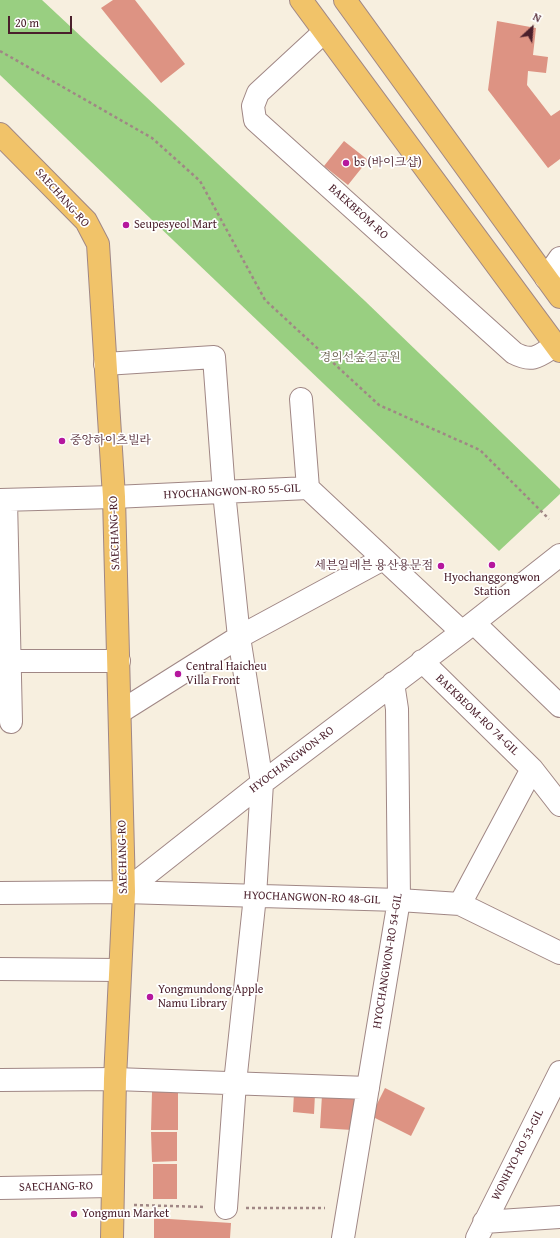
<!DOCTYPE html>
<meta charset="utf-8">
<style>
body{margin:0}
#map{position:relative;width:560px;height:1238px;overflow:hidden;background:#f7efdf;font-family:"Gentium Book Plus",serif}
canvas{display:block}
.north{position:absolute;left:512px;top:8px;width:40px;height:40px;-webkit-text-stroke:3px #fff;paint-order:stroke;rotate:26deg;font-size:11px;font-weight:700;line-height:16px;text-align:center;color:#4a1f2b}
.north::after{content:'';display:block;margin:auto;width:14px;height:18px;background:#4a1f2b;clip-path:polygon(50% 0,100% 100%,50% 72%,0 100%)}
.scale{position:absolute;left:8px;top:16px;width:64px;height:18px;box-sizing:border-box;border:2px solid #4a1f2b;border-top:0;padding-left:5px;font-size:12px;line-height:14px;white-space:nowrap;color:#4a1f2b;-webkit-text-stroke:3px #fff;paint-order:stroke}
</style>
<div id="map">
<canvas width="560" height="1238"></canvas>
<div class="north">N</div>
<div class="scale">20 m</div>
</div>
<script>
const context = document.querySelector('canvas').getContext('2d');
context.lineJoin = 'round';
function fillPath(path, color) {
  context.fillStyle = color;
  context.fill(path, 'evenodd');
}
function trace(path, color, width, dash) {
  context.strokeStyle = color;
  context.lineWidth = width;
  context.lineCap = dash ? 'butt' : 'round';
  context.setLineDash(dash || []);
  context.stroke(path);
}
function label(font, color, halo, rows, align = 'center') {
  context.font = font + ' "Gentium Book Plus","Noto Serif KR",serif';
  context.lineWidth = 3.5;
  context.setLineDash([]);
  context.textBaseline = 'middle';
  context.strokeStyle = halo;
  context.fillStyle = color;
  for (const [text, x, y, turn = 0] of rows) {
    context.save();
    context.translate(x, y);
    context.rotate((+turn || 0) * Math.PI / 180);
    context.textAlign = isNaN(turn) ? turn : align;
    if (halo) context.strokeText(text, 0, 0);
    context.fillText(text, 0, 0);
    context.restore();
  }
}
fillPath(new Path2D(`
 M0,0h42l323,301 195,188v5l-61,57 -499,-476z`), '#99cf81');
fillPath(new Path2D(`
 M113,0h22l50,64 -24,19 -60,-75z
 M497,21l39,7 -3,27 15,2 -2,16 -18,-2 -1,14 24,31 9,-6v49l-12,9 -60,-78z
 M344,141l24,19 -20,25 -24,-19z
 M385,1088l40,20 -14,28 -40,-20z
 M152,1092h26v38h-27z
 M294,1093l21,1 -1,20 -21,-2z
 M322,1095l36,2 -6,33 -32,-2z
 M151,1132h26v29l-25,1z
 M153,1164h24v35h-24z
 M154,1218l77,5 -1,15h-76z`), '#dd9383');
const minor = new Path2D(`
 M324,32l-66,61 -5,13 2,14 259,233c19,10 25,3 42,-8
 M546,278l14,-20
 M105,364l109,-7 10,135 15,145 144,-78
 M301,399l7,89
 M0,500l114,-3 194,-9 154,144
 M6,500l5,222
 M474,623l86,83
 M0,661h119
 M422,661l110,108 28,36
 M120,712l119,-75 23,146 -7,113 -20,187 -9,125
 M124,892l138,-109 200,-151 98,-77
 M0,893l124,-1 275,8 61,4 100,49
 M460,904l72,-135
 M0,969l120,1
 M0,1080l115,-1 253,9
 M0,1188l112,-2
 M484,1222l76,-5
 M343,1238l56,-338 -2,-191 -4,-26
 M477,1238l83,-166`);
const major = new Path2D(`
 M301,0l259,351
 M345,0l215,297
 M0,134l86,87 12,23 16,253 10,395 -9,187 -3,159`);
trace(minor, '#a08785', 24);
trace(major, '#a08785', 24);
trace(new Path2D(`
 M0,51l152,87 48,43 65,119 114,105 101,45 69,69
 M134,1205l71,2
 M246,1208h79`), '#a08785', 2.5, [3, 3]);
trace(minor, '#fff', 22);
trace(major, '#f1c369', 22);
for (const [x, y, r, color] of [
 [346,163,4,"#b5179e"],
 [126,225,4,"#b5179e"],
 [62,441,4,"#b5179e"],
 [492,565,4,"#b5179e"],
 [441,566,4,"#b5179e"],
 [178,674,4,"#b5179e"],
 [150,997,4,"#b5179e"],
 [74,1214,4,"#b5179e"]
]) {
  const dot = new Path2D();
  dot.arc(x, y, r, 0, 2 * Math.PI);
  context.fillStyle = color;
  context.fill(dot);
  trace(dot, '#fff', 1.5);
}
label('12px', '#4a1f2b', '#fff', [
 ["bs (바이크샵)",354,163],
 ["Seupesyeol Mart",134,225],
 ["중앙하이츠빌라",70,441],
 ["세븐일레븐 용산용문점",433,566,"right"],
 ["Hyochanggongwon",492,578,"center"],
 ["Station",492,592,"center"],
 ["Central Haicheu",186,667],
 ["Villa Front",186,681],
 ["Yongmundong Apple",158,990],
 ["Namu Library",158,1004],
 ["Yongmun Market",82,1214]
], 'left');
label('12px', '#4a1f2b', '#fff', [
 ["SAECHANG-RO",62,198,48],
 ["BAEKBEOM-RO",358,212,42],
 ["HYOCHANGWON-RO 55-GIL",232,492,-3],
 ["SAECHANG-RO",115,533,-92],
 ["BAEKBEOM-RO 74-GIL",477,715,44],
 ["HYOCHANGWON-RO",292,760,-37],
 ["SAECHANG-RO",123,857,-91],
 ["HYOCHANGWON-RO 48-GIL",312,898,2],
 ["HYOCHANGWON-RO 54-GIL",388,961,-81],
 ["WONHYO-RO 53-GIL",518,1155,-63],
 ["SAECHANG-RO",56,1187,-1]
]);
label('12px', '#665d49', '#fff', [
 ["경의선숲길공원",360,358]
]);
</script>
